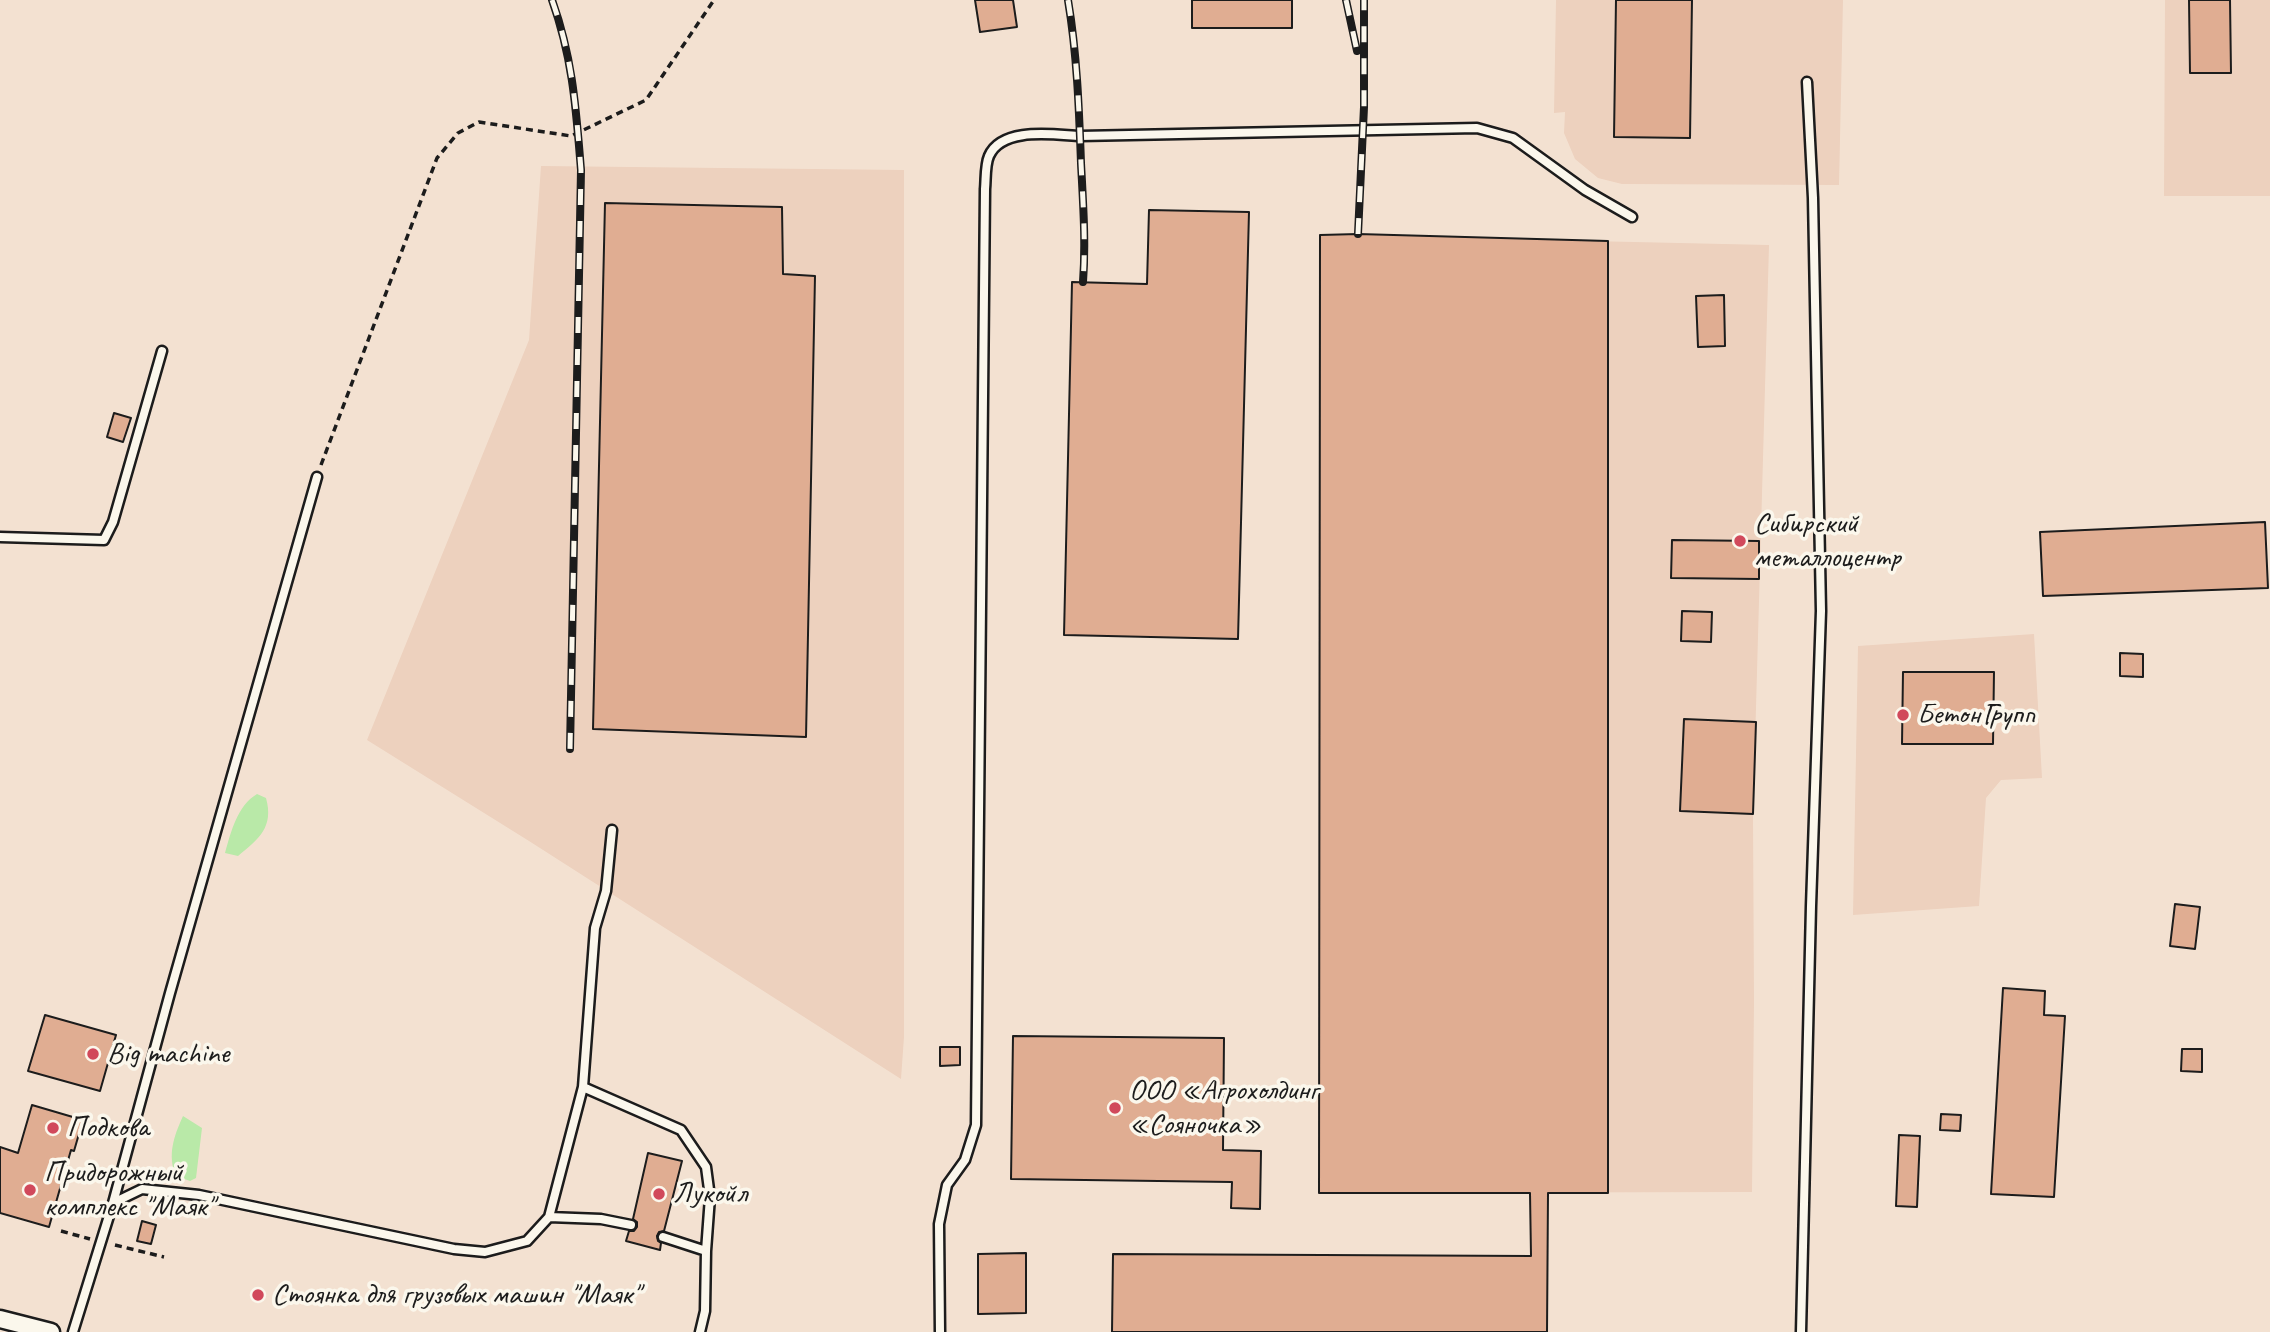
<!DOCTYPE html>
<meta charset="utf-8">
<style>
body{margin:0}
canvas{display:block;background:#f3e1d1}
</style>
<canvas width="2270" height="1332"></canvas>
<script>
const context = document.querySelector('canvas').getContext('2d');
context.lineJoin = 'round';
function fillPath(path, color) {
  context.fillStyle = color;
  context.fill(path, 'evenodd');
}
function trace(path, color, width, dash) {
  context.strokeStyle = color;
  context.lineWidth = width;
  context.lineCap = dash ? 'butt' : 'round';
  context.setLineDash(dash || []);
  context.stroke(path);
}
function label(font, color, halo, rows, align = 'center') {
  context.font = font + ' Caveat,sans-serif';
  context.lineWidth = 7;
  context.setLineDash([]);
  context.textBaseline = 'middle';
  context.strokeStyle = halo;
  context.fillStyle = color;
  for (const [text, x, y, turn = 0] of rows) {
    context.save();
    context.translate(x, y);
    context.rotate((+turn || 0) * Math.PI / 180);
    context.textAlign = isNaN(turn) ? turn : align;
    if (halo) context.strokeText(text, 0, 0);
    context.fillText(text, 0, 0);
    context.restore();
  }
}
fillPath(new Path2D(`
 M1556,0h287l-4,185 -217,-1 -24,-6 -23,-19 -11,-26 1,-21 -11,1z
 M2165,0h105v196h-106z
 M541,166l363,4v867l-3,42 -372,-238 -162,-101 162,-400z
 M1320,235l449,10 -16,569 1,188 -2,190 -433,1z
 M2034,634l8,144 -41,2 -15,18 -7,108 -126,9 5,-269z`), '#edd1be');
fillPath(new Path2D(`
 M257,794l9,4c8,29 -7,41 -28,58l-13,-3c6,-21 12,-47 32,-59z
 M183,1116l19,12 -6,50 -6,3 -14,-5c-9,-21 -2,-40 7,-60z`), '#b9e9a8');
const building = new Path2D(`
 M975,0h38l4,27 -37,5z
 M1192,0h100v28h-100z
 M1616,0h76l-2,138 -76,-1z
 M2189,0h41l1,73h-41z
 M605,203l177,4 1,67 32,2 -9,461 -213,-8z
 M1149,210l100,2 -11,427 -174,-4 8,-353 75,2z
 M1358,234l250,7v952h-60l-1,139h-435l1,-78 418,2 -1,-63h-211l1,-958z
 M1724,295l1,51 -27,1 -2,-51z
 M114,413l17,5 -8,24 -16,-5z
 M2265,522l3,66 -225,8 -3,-64z
 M1672,540l87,1v38l-88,-1z
 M1682,611l30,1 -1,30 -30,-1z
 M2120,653l23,1v23l-23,-1z
 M1903,672h91l-1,72h-91z
 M1684,719l72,3 -3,92 -73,-3z
 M2175,904l25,3 -5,42 -25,-3z
 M2003,988l42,3 -1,24 21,1 -11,181 -63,-3z
 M45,1015l71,20 -16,56 -72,-20z
 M1013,1036l211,2 -1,112 38,1 -1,58 -29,-1 1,-26 -221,-3z
 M940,1047h20v18l-20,1z
 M2182,1049h20v23l-21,-1z
 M32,1105l51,15 -9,31 -3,-1 -22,77 -49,-14v-66l18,6z
 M1941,1114l20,1 -1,16 -20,-1z
 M1899,1135l21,1 -3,71 -21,-1z
 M648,1153l34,8 -18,70 -5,1 -2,4 1,5 3,2 -1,7 -34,-9 3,-10h5l3,-4v-5l-4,-3z
 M142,1221l14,4 -5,19 -14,-3z
 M1026,1253v60l-48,1v-60z`);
fillPath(building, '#e0ad92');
trace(building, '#1c1c1c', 2);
const lane = new Path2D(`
 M0,537l104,3 9,-18 49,-171
 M612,830l-6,61 -11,37 -12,159 98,43 25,37 4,30 -4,54
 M113,1203l29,-14 57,6 255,54 31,3 42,-11 22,-24 34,-130
 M549,1217l52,2 30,6
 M663,1237l43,14 -1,60 -5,21
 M73,1332l40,-129 57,-210 147,-516
 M940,1332l-1,-108 8,-39 18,-25 11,-35 9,-936c1,-10 0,-24 4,-33 13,-30 66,-21 91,-20l397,-8 36,10 72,52 47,27
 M1801,1332l10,-426 10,-295 -8,-413 -6,-116`);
const street = new Path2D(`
 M0,1319l51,13`);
trace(lane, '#1c1c1c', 13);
trace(street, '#1c1c1c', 21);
trace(new Path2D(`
 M321,465l116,-307 21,-25 21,-11 92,14 75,-36 68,-100
 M61,1231l29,8
 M115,1245l49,12`), '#1c1c1c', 3.5, [7, 5]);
trace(lane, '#fbf7ec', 8);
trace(street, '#fbf7ec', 16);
const rail = new Path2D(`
 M552,0c21,59 24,109 29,170l-11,579
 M1068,0c9,54 11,108 13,163 2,40 5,79 2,119
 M1346,0l11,51
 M1358,234l6,-127v-107`);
trace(rail, '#1c1c1c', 8);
trace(rail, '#fbf7ec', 5, [16]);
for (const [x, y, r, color] of [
 [1740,541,7,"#d1495b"],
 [1903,715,7,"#d1495b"],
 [93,1054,7,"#d1495b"],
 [1115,1108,7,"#d1495b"],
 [53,1128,7,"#d1495b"],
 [30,1190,7,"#d1495b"],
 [659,1194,7,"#d1495b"],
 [258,1295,7,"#d1495b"]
]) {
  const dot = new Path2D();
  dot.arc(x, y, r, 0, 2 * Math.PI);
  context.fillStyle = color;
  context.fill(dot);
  trace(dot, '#fbf7ec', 2.5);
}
label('30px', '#1c1c1c', '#fbf7ec', [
 ["Сибирский",1754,524],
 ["металлоцентр",1754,558],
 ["БетонГрупп",1917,715],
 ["Big machine",107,1054],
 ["ООО «Агрохолдинг",1129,1091],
 ["«Сояночка»",1129,1125],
 ["Подкова",67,1128],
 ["Придорожный",44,1173],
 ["комплекс \"Маяк\"",44,1207],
 ["Лукойл",673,1194],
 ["Стоянка для грузовых машин \"Маяк\"",272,1295]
], 'left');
</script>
